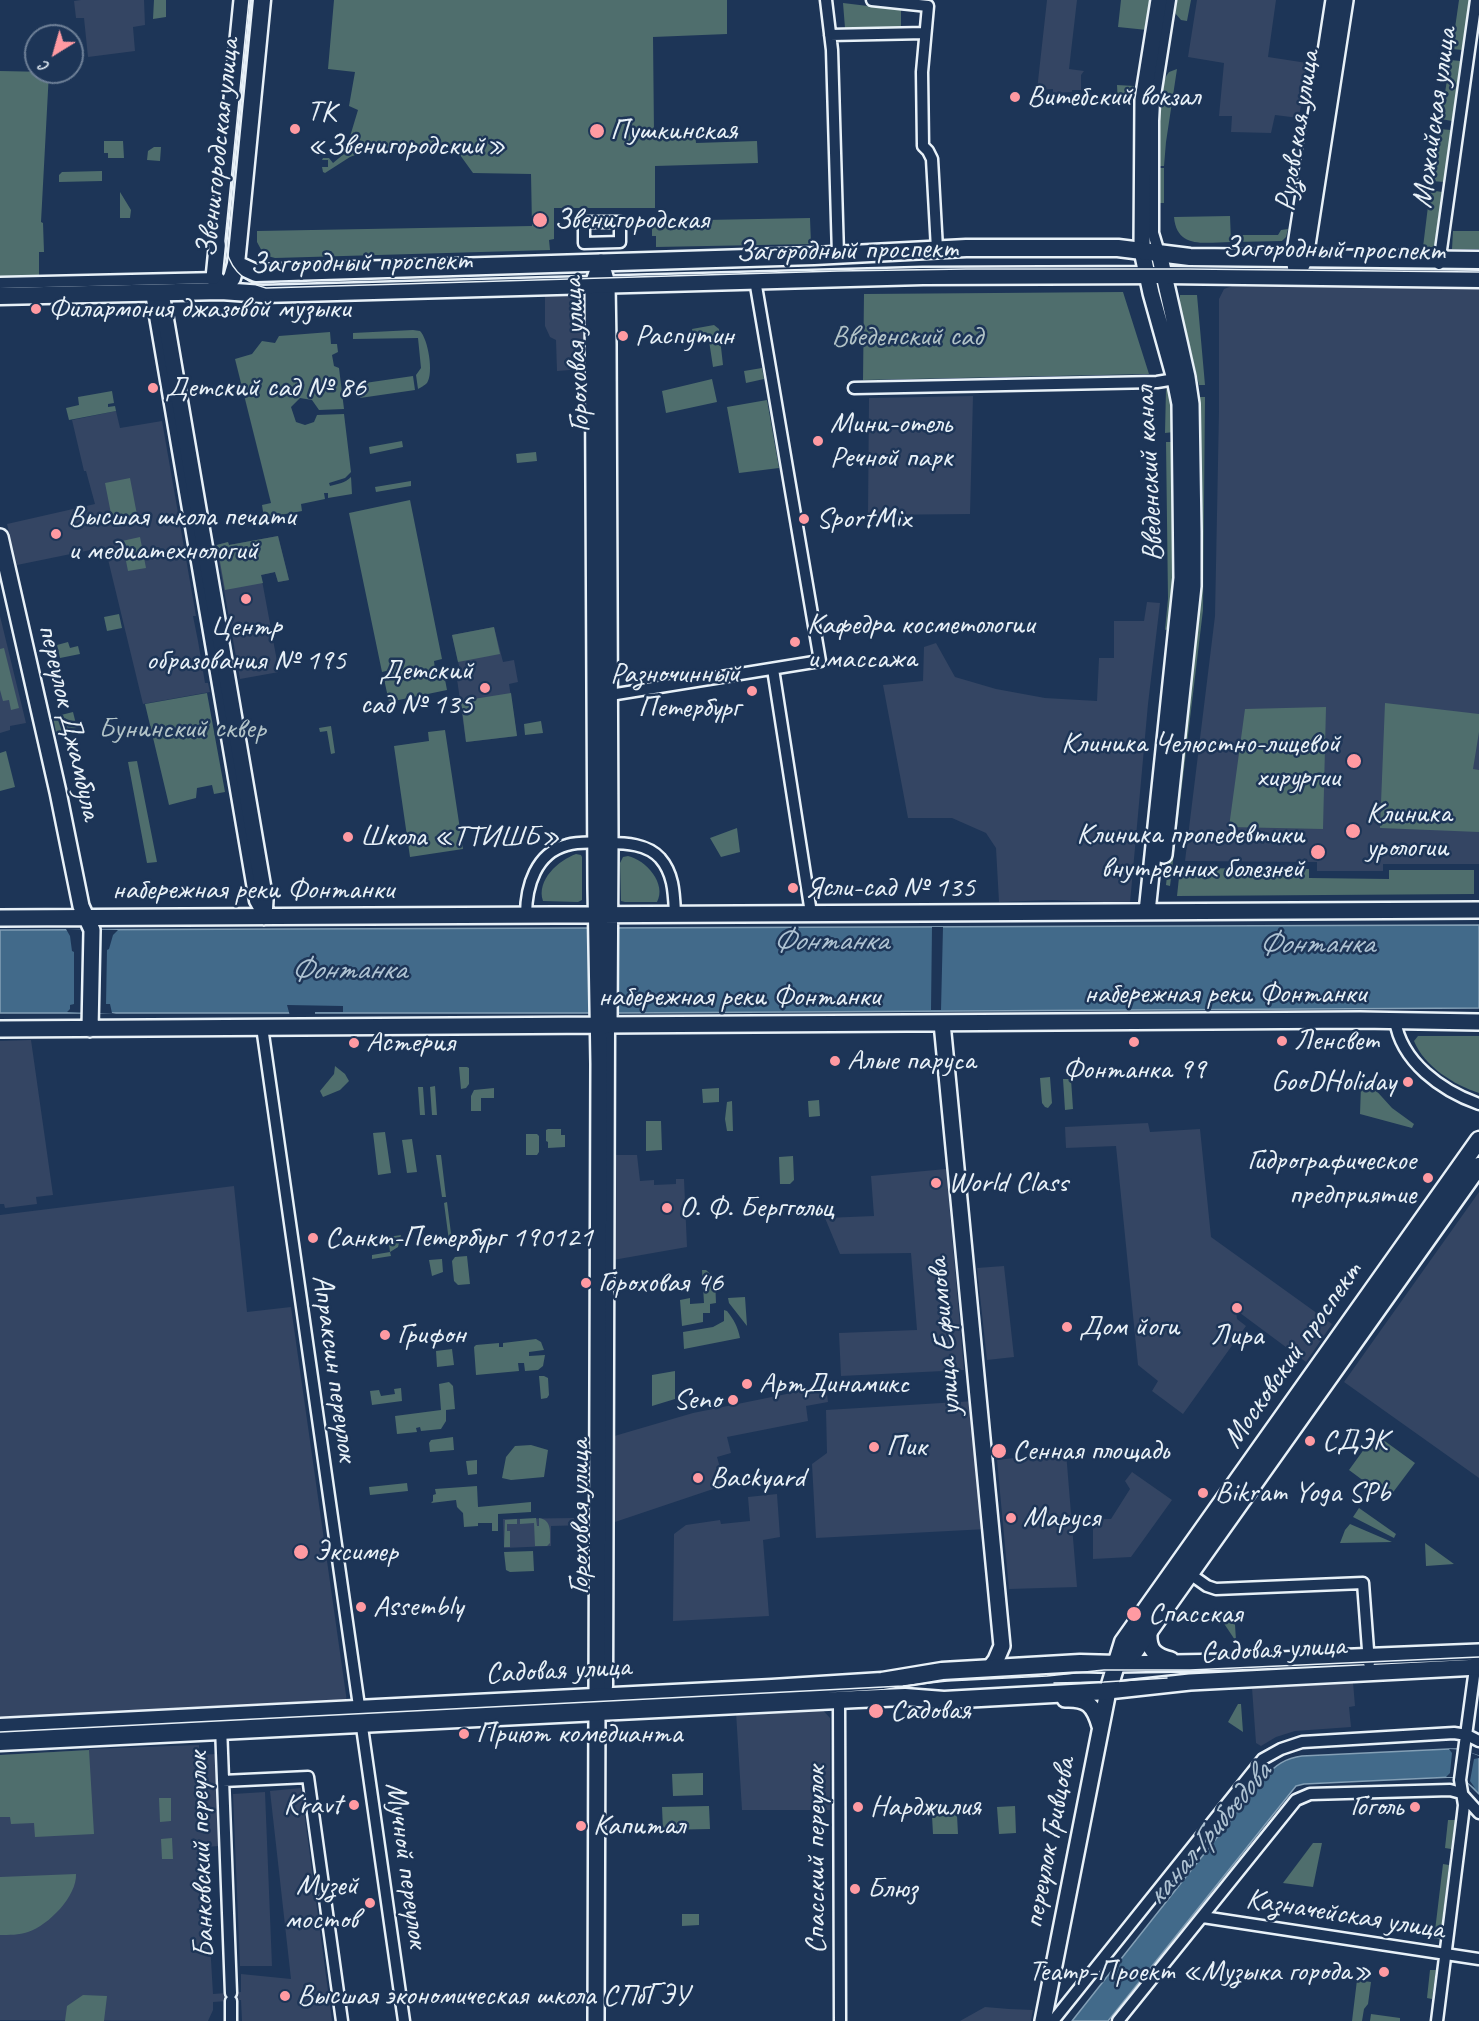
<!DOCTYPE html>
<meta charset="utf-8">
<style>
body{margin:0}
#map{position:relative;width:1479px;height:2021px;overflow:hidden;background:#1d3557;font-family:Caveat,sans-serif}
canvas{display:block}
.north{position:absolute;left:24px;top:24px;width:60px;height:60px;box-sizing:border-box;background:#1d3557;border:2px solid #6e8097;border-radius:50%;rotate:217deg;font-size:16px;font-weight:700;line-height:24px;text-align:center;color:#e8f1f8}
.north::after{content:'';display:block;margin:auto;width:21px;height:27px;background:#ff9aa2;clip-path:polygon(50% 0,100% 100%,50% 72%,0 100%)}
</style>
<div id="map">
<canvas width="1479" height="2021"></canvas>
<div class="north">С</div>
</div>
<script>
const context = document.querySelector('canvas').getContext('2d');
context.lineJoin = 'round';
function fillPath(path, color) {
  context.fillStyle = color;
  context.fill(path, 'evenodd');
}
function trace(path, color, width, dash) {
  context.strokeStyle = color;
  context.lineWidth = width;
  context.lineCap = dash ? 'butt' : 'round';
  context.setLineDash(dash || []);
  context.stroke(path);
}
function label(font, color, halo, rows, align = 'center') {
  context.font = font + ' Caveat,sans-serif';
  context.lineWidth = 5;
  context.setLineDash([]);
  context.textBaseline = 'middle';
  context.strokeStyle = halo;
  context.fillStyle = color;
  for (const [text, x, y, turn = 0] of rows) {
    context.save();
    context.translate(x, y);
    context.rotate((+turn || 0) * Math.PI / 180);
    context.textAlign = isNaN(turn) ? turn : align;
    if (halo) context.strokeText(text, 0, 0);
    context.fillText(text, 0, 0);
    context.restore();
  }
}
fillPath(new Path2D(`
 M81,0h63l1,25 -12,2 2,24 -47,6 -4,-39h-8l-2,-17z
 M1047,0h30l-8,69 15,2 -3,4v15h-9v2l-19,1v-4l-16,1z
 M1197,0h79l-8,57 39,6 -8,55 -24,-3 -4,18 -40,-1 1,-16h-13l5,-53 -36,-6z
 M1232,286l247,2v576h-96v7h-66v-9l-132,-1 30,-245 4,-205v-112l5,-10z
 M545,295l31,1 7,5v68l-26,2 -1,-31 -6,-3 -5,-11z
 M973,396l-3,118 -102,1 1,-117z
 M116,411l4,17 42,-7 34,195h-3l5,25 7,42h3l2,9 -67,12 -38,-157 -88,18 -10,-41 88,-20 -9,-33h-2l-12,-51z
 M278,536l11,44 -11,2 -3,-10 -14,3 18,97 -39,7 -24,-134 12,-3 1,3z
 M1147,602l13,1 -12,101 -18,199 -78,-3 -53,2 -3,-54 -10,-15 -34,-15h-44l-25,-133 40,-4 1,-34 12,-4 19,34 41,12 49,9 52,3 2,-43h15v-37h30z
 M0,616l26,107 -16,3v4l-10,3z
 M494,627l9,35 11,-2 4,22 -9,2 8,52 -51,6 -10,-70 4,-2 -8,-35z
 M31,1040l22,155 -17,2 1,7 -32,4 -1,-4h-4v-163z
 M1148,1123l2,9 50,-3 11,108 121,87 -26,38 -70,-52 1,9 9,7 -63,88 -31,-23 6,-10 -20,-16 -22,-219 -50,2 -1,-21z
 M613,1155h24l3,26 14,-1v5l22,-1v-5h8l3,68 -74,13z
 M946,1169l18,201 -123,6 -2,-43 78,-3 -6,-77 -71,1 -15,-36 49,-2 -3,-40z
 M234,1186l13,126 44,-5 56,395 -347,18v-505z
 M1479,1192v286l-135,-96z
 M1004,1266l10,91 -27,3 -10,-92z
 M826,1386l2,16 -22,4 2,15 -81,16 4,16 -14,4 8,28 -113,38 -1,-86 82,-24z
 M975,1401l12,128 -171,9 -4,-74 15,-11 -1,-43z
 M1066,1452l11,135 -68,2 -12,-129z
 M1132,1472l40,28 -41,57 -38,2v-40h18l19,-30 -5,-8z
 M777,1494l3,43 -17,3 6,76 -96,5 1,-87 12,-9 34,-5 1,4 29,-3 -2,-24z
 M574,1518l1,4h12v3l-36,1v20l-47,2 -1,-29z
 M1353,1682l2,24 -6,1 2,20 -56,4 -19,6 -15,9 -5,-3 -4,-55z
 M821,1708l9,10v92h-88l-6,-98z
 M199,1745v10l17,-1 4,92 -16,1 4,96h2l3,51 28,-2v-18l50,5 -21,-188 31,-3 31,233h-90l-1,-21 -28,2v8l-5,11 -208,-1v-265l89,-5v-1z
 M265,1792l7,174h-32l-7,-172z
 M985,2007l24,2 24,1 -2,11h-71z`), '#344563');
fillPath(new Path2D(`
 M154,0h12v17l-13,2z
 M334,0h393v34l-74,3 1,96 41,-1 1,11 61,-2 1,22 -103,3v42h-101v31l-5,1 1,10 -275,8 -11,-3 -7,-13v-11l275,-5 -1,-52 -58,-1 -18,-25 -87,2 -18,7 -25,16 -2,-1 -1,-5h6v-7h-6l1,-2h6l4,5 12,-10 13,-43 -9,-4 6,-34 -27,-3z
 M1121,0h31l-5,30 -29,-3z
 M1176,0h15l-4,21 -6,-1 -6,-7z
 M1459,0h11l-8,50 -10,-1z
 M843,3l58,7v17l-56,1z
 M1450,60l11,1 -9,60 -11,-2z
 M1177,69l-11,73 -2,24h-6c1,-21 -2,-79 11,-94z
 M0,71l49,1 -8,150 2,1 1,29h-5v24l-39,1z
 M1117,85l17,1 -3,19h-13z
 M1439,129l12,1 -7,52 -12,-1z
 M104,141h19l1,17h-16v-5h-4z
 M154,147h7l-1,14 -13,-1 1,-9z
 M1158,168h6v35h-5z
 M102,171v10l-43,1v-7l3,-3z
 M1430,190l12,2 -7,51 -1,4h-11z
 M120,192l11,18 -1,8h-10z
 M1230,216l1,26c-25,0 -54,8 -57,-25z
 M810,218l1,26 -155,3v-11h-4v-15z
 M1288,229l-2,8 -4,4 -45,1v-7h41l3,-5z
 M1453,231h26v18h-27z
 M1123,292l26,82 -286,6 1,-86z
 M1180,295h17l8,90h-6l-19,-80z
 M714,325l5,4 4,36 -10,2 -5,-33 -14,3 -2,-8z
 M413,330l7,1c8,8 14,42 7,52 -2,2 -7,5 -9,6l-2,-14 5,-7 -3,-30 -65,1v-6z
 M330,332l1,12h6l1,8 -6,3 2,11 5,2 5,41 -25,1 -7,-10 -12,-2 -9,9 5,15 9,3 9,-3 3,-7 27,-1 7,58 -6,6 -16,5 1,3c8,-2 15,-3 21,-9l1,17 -24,4v-5h-4l1,6 -24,5 1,7 -38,7 -2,-13 9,-2 -36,-144 17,-5 10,-13 13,2 4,-7z
 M762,368l2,11 -18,4 -2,-12z
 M413,376l2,14 -55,8 -2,-14z
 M712,379l5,23 -51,11 -4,-22z
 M1166,389l7,7 1,36 -9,1z
 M112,391l2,12 -6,1v3l7,-1 1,5 -47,9 -3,-12 13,-3 -1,-8z
 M1198,397h7l-2,213 -33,276 -4,-1 33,-298z
 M767,400l12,68 -40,5 -12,-66z
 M402,441l1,6 -33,7 -1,-7z
 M1166,442h8l3,117 -4,68 -8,3 3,-31z
 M536,452l1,9 -20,2 -1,-9z
 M130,478l8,42 -25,4 -8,-41z
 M411,481v5l-35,6 -1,-5z
 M410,500l32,159 -8,2 1,9 8,-1 4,21 -58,12 -5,-23 8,-2 -2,-7 -8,2 -33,-159z
 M278,536l11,44 -11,2 -3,-10 -14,3 2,8 -38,7 -8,-45 11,-3 1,3z
 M140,537l6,31 -18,3 -6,-30z
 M119,614l3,14 -15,3 -3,-14z
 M494,627l6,27 -42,8 -6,-27z
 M68,642l2,6 8,-2 2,8 -20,4 -3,-13z
 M4,648l15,60 -8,2 -2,-10 -6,1 -3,-11v-41z
 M207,693l18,99 -11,2 -2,-9 -15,3 -1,10 -27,7 -24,-101z
 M511,693l6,43 -51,6 -5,-41z
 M1385,703l94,11v18l-6,37 6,1v62l-99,-4z
 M1326,707l-3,122 -94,-2 16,-118z
 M73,712l4,16 -21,4 -3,-15z
 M541,721l2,12 -18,2 -1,-11z
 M331,726l4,27 -4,1 -4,-23 -7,1 -1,-4z
 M445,730l18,119 -53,8 -16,-111 35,-5 -1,-9z
 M6,751l9,36 -15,4v-38z
 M137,761l20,101 -10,1 -19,-101z
 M737,828l3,24 -19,5 -11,-19z
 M576,854l5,1 1,2v43l-4,2 -35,-1c-7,-21 16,-41 33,-47z
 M628,856c18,4 39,28 29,46h-32l-4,-1 -1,-38 3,-6z
 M1180,868l129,1v9l80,1v-9h85v24l-297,2z
 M1418,1036h61v57c-25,-8 -55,-27 -65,-52z
 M335,1066l10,8 4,7 -9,9 -17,7 -3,-6 14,-17z
 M459,1067h8l2,1v16l-3,4 -5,1z
 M1050,1077l2,26 -4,5 -3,-1 -3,-4 -2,-25z
 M1063,1079h8l2,30 -8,1z
 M1365,1084l7,2 20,22 22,16 -2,4 -52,-14 1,-28z
 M435,1086l2,29h-5l-2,-28z
 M418,1087h5l2,28h-5z
 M494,1088v10h-13v13h-10v-15l3,-6z
 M719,1088v14l-16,1 -1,-14z
 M819,1100l1,16 -11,1 -1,-16z
 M732,1101l1,30h-6l-2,-12 2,-17z
 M646,1121h15l1,29 -16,1z
 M548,1129h13v6h4v12l-17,1v-6l-2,-1v-11z
 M385,1132l6,41 -13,2 -5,-42z
 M526,1134h11l2,2v16l-2,3h-11z
 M412,1139l5,33 -10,1 -5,-33z
 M436,1155h5l5,42h-4z
 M793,1156l1,24 -4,4h-10l-1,-27z
 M447,1202l5,39h-3l-5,-38z
 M401,1235l-3,12 -8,5 1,4 -19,3v-4l18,-3 -2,-15z
 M467,1256l3,28 -12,1 -4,-4 -2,-20 3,-4z
 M442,1259l1,13 -11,4 -3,-16z
 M702,1270h4l9,8 1,25 -6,1v9h-7v9l-21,4 -2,-26 10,-2v6l14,-1z
 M745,1297l2,29 -18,-23 -1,-5z
 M724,1310l3,1c7,9 11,16 13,27l-56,11 -1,-17 30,-5 11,-6z
 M536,1339l5,3 3,8 -15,2v4l16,-1 -2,11 -5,4 -13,1 -1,-8h-6l1,8 -43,4 -2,-28 2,-2 23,-2v4h4v-4z
 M452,1349l2,16 -17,2 -1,-16z
 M675,1371v28l-23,7v-31z
 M539,1376h5l4,2 1,17 -2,3 -6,1z
 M449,1382l4,4 2,23 -9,1v11l-5,8 -20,2 -1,-4 -4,1 1,4 -20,2 -2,-18 46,-6 -2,-26z
 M401,1388l1,13 -30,4 -2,-14 9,-1 2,6 14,-2 -1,-5z
 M1375,1434l40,29 -27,36 -39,-29z
 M453,1437l1,13 -24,2 -1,-9 2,-3z
 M531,1445l17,5 -4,27 -33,3 -9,-2 4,-21 9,-11z
 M477,1460v14l-9,1 -2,-14z
 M407,1483l1,8 -38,4 -1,-8z
 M477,1486l1,21 53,-5v10l-33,2v17h-6v-8h-14v3l-14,1 -1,-14 -6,-6 -1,-7 -25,3 2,-2v-6l3,-1 -1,-5z
 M1359,1508l37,26 -2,4 -41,-21z
 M536,1518l1,8h2v-8c13,2 11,14 11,25l-3,3h-12l-1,-23 -14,1v-5z
 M517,1519v5h-10v7h3v16h-6l1,-27z
 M1350,1524l42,18 -52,1 5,-13z
 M1425,1543l29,21 -28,2z
 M533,1551l1,20 -24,1 -4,-2 -2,-18z
 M1234,1610l2,30h-1l-16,-24 4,-5z
 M1238,1704h3l2,28 -15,-10z
 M89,1750l5,84 -59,3 -1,-14 -23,1 -1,-7h-10v-62z
 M703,1773v22l-30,1 -1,-22z
 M159,1798h12v23l-11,1z
 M709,1806l1,23 -47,1 -1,-23z
 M1015,1806l1,27 -17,1 -2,-27z
 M957,1815l1,19h-25l-1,-18z
 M1448,1820h7l-4,29 -6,-1z
 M172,1838l1,21h-11l-1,-20z
 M1313,1843h9l-9,44 -30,-4z
 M1443,1864l6,1 -9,74h-6z
 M76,1874c1,22 -27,51 -48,58 -9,3 -19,3 -28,3v-58z
 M682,1914h17v11l-17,1z
 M1430,1970h6l-4,29 -5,-1z
 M1357,1980l14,2 -3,22 -4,5 -2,12h-10z
 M83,1995l24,1 -3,25h-39l2,-15z
 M1371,2014l29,4v3h-30z`), '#4f6e6d');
const water = new Path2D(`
 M1479,925v83l-862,5h-617v-83z
 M1449,1749h8l22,7v38l-12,-12 -14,-5 -149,7 -8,2 -188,235h-36l192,-243c11,-13 22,-20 38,-22z`);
fillPath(water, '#426a8a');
trace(water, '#84a0b6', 1.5);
fillPath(new Path2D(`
 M932,927h11l-2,83h-10z
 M66,929l52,1 -5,5 -4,14 -2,1 -1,54h4l2,9 4,1 -49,-2 3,-3v-4l4,-1v-52l-2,-1 -2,-15z
 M287,1005l56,1v6h-28v4h-25z
 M1449,1749l15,1 15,6v2l-5,1 -4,22 5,7 -8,-6 -14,-5h-7l4,-4 2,-20z`), '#1d3557');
const street = new Path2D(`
 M826,0l6,50 6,205
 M872,0l56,6 -6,66 1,74 5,5 4,8 5,90
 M830,35l95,-2
 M584,222h36v20l-36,1z
 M1159,253l-6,-20v-112l1,-19 16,-102
 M1439,264l37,-264
 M0,283l219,-5
 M151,293l104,608 8,14
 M854,388l303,-6 24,-4
 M773,669l38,244
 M604,696l216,-35 -65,-381
 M526,915c0,-29 10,-62 41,-70 13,-4 28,-2 41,-2 18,0 39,1 52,15 14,16 14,36 15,56
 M1395,1020c6,42 47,71 84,84
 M262,1027l142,994
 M1190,1574l17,12 9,3 147,-6 6,80
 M605,1700l2,-14 2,-661
 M839,1700l1,321
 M221,1726l10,267
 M223,1781l85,-4 34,244
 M1203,1917l276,42
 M231,2001v20
 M1053,2021l210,-262 18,-10 21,-7 152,-9 13,2 12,6
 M1118,2021l178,-221 14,-6 140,-4 11,3 18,20
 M1437,2021l26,-207 1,-9 -4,-25 16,-119`);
const secondary = new Path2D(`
 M1159,253l28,124 4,27 2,128v54l-29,269
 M1296,270l-2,-12 40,-258
 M604,273l3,11 1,61 2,498 -1,182
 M1297,276l8,-18 40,-258
 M221,291l-7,-13 28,-278
 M161,293l104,607 -1,17
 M0,537l58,255 23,114 11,24 -2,99
 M1147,912l35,-334 -2,-174 -5,-25 -24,-86 -9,-42 1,-151 16,-100
 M0,918l1479,-8
 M942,1023l60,623 -6,14 -6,8
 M0,1029l1360,-9 119,2
 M1149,1633c-1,17 6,23 22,27
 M1118,1664l112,-2 249,-10
 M1065,1699c22,-1 29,6 35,27
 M596,2021l3,-957 -3,-176 -3,-604 8,-22
 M1043,2021l65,-330 82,-9 289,-15`);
const primary = new Path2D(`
 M236,264l20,9 558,-17 152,-8h152l72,9 289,3
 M221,291l11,-13 4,-14 26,-264
 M0,296l221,-5 42,3 660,-18 242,-1 314,4
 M1118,1664l17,-13 344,-485
 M0,1727l772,-39 110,-7 60,-10 138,-8 38,1
 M0,1742l858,-43 47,-2 39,3 164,-9 15,-49 356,-502`);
trace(street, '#e8f1f8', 15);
trace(secondary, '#e8f1f8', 20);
trace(primary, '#e8f1f8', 21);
trace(street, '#1d3557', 10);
trace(secondary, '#1d3557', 15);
trace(primary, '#1d3557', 16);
trace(new Path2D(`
 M249,0l-24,241c2,25 17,41 41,47l572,-17 128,-2h224l289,3
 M1054,1683l50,-1 63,-4
 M0,1732l903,-46 44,-5 100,-5 57,-6h86l289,-13`), '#e8f1f8', 1.5);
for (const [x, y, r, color] of [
 [1015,97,6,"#ff9aa2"],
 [295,129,6,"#ff9aa2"],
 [597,131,8,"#ff9aa2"],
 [540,220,8,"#ff9aa2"],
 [36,309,6,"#ff9aa2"],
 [623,336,6,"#ff9aa2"],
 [153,388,6,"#ff9aa2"],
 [818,441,6,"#ff9aa2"],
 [804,519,6,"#ff9aa2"],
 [56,534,6,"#ff9aa2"],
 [246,599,6,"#ff9aa2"],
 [795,642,6,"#ff9aa2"],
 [485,688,6,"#ff9aa2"],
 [752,691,6,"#ff9aa2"],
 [1354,761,8,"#ff9aa2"],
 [1353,831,8,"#ff9aa2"],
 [348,837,6,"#ff9aa2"],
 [1318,852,8,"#ff9aa2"],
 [793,888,6,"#ff9aa2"],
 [1282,1041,6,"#ff9aa2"],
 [1134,1042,6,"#ff9aa2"],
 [354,1043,6,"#ff9aa2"],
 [835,1061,6,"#ff9aa2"],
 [1408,1082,6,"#ff9aa2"],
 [1428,1178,6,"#ff9aa2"],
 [936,1183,6,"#ff9aa2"],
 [667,1208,6,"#ff9aa2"],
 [313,1238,6,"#ff9aa2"],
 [586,1283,6,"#ff9aa2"],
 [1237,1308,6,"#ff9aa2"],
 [1067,1327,6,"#ff9aa2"],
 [385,1335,6,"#ff9aa2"],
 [747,1384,6,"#ff9aa2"],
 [733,1400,6,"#ff9aa2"],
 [1310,1441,6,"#ff9aa2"],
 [874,1447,6,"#ff9aa2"],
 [999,1451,8,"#ff9aa2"],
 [698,1478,6,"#ff9aa2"],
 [1203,1493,6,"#ff9aa2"],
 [1011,1518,6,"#ff9aa2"],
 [301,1552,8,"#ff9aa2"],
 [361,1607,6,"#ff9aa2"],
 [1134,1614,8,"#ff9aa2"],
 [876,1711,8,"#ff9aa2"],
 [464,1734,6,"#ff9aa2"],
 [354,1805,6,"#ff9aa2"],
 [858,1807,6,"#ff9aa2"],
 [1415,1807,6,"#ff9aa2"],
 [581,1826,6,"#ff9aa2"],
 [855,1889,6,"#ff9aa2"],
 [370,1903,6,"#ff9aa2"],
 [1384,1972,6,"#ff9aa2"],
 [285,1996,6,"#ff9aa2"]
]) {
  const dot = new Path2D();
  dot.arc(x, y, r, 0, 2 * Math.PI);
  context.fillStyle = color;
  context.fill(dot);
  trace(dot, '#1d3557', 2);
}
label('30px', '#e8f1f8', '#1d3557', [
 ["Витебский вокзал",1027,97],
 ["ТК",307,112],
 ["«Звенигородский»",307,146],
 ["Пушкинская",610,131],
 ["Звенигородская",554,220],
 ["Филармония джазовой музыки",48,309],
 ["Распутин",635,336],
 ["Детский сад № 86",165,388],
 ["Мини-отель",830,424],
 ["Речной парк",830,458],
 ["Высшая школа печати",68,517],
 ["и медиатехнологий",68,551],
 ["SportMix",816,519],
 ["Кафедра косметологии",807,625],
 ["и массажа",807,659],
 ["Центр",246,627,"center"],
 ["образования № 195",246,661,"center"],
 ["Детский",473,671,"right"],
 ["сад № 135",473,705,"right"],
 ["Разночинный",740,674,"right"],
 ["Петербург",740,708,"right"],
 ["Клиника Челюстно-лицевой",1340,744,"right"],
 ["хирургии",1340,778,"right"],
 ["Клиника",1366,814],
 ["урологии",1366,848],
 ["Клиника пропедевтики",1304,835,"right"],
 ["внутренних болезней",1304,869,"right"],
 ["Школа «ТТИШБ»",360,837],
 ["Ясли-сад № 135",805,888],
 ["Ленсвет",1294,1041],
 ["Астерия",366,1043],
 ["Алые паруса",847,1061],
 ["Фонтанка 99",1134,1070,"center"],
 ["GooDHoliday",1396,1082,"right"],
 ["Гидрографическое",1416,1161,"right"],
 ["предприятие",1416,1195,"right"],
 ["World Class",948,1183],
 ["О. Ф. Берггольц",679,1208],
 ["Санкт-Петербург 190121",325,1238],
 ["Гороховая 46",598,1283],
 ["Дом йоги",1079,1327],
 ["Грифон",397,1335],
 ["Лира",1237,1336,"center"],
 ["АртДинамикс",759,1384],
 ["Seno",721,1400,"right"],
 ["СДЭК",1322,1441],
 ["Пик",886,1447],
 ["Сенная площадь",1012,1451],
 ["Backyard",710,1478],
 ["Bikram Yoga SPb",1215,1493],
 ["Маруся",1023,1518],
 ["Эксимер",314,1552],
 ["Assembly",373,1607],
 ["Спасская",1148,1614],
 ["Садовая",890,1711],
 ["Приют комедианта",476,1734],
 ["Kravt",342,1805,"right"],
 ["Нарджилия",870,1807],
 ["Гоголь",1403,1807,"right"],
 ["Капитал",593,1826],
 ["Музей",358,1886,"right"],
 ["мостов",358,1920,"right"],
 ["Блюз",867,1889],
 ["Театр-Проект «Музыка города»",1372,1972,"right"],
 ["Высшая экономическая школа СПбГЭУ",297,1996]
], 'left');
label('30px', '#e8f1f8', '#1d3557', [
 ["Можайская улица",1435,118,-82],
 ["Рузовская улица",1298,131,-81],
 ["Звенигородская улица",219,148,-84],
 ["Загородный проспект",1334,250,1],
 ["Загородный проспект",847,251,-1],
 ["Загородный проспект",361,263,-1],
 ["Гороховая улица",577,355,-93],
 ["Введенский канал",1150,474,-93],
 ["переулок Джамбула",69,722,77],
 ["набережная реки Фонтанки",253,890],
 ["набережная реки Фонтанки",1225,994],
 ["набережная реки Фонтанки",739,997],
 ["улица Ефимова",945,1337,-95],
 ["Московский проспект",1293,1355,-55],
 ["Апраксин переулок",334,1368,82],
 ["Гороховая улица",580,1517,-90],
 ["Садовая улица",1273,1650,-3],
 ["Садовая улица",558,1671,-3],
 ["переулок Гривцова",1050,1843,-79],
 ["Банковский переулок",202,1855,-92],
 ["Спасский переулок",816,1860,-90],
 ["Мучной переулок",406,1865,82],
 ["Казначейская улица",1345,1915,9]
]);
label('30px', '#b2c3c7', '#1d3557', [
 ["Введенский сад",907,337],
 ["Бунинский сквер",182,729]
]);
label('italic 32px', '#aec2d2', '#1d3557', [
 ["Фонтанка",830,942],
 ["Фонтанка",1316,945],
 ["Фонтанка",348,971],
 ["канал Грибоедова",1209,1835,-50]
]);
</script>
